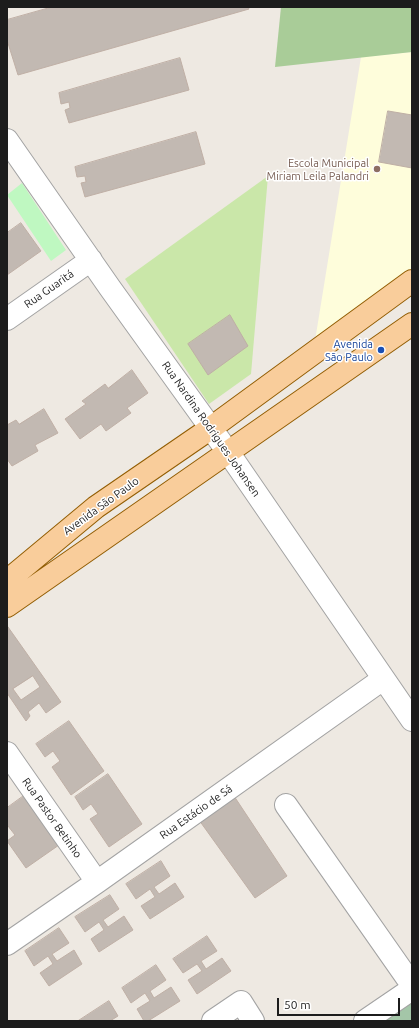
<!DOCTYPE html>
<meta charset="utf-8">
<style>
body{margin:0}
#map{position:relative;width:419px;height:1028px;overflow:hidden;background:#eee9e2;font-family:Ubuntu,sans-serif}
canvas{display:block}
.frame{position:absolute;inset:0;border:8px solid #1c1c1c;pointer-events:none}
.scale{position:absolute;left:277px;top:998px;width:123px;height:18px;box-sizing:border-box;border:2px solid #1c1c1c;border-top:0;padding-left:5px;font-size:12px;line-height:14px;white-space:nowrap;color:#1c1c1c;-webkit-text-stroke:3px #fff;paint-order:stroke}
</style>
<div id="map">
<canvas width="419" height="1028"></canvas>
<div class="frame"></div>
<div class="scale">50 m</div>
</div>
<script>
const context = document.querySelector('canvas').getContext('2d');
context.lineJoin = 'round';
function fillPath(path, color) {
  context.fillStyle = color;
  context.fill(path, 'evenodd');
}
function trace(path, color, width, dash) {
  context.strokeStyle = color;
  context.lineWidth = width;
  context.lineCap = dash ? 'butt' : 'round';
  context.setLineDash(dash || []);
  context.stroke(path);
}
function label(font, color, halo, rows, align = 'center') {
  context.font = font + ' Ubuntu,sans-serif';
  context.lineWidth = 3;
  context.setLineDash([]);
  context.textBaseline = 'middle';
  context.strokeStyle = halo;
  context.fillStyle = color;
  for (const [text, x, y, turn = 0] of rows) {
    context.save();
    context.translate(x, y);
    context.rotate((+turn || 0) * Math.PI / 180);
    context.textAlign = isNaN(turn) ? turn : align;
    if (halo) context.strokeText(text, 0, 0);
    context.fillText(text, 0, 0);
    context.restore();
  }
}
fillPath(new Path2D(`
 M412,52v229l-99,72 48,-296z`), '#fefddb');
fillPath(new Path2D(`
 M268,176l-17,198 -42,30 -84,-125z`), '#cae7a9');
fillPath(new Path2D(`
 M281,7h131v45l-137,15z`), '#a9cc98');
fillPath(new Path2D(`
 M412,1001v20h-29z`), '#a4c6a8');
fillPath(new Path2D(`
 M22,183l44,67 -15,11 -44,-66z`), '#bff8c1');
const building = new Path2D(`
 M52,7h196l1,2 -231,66 -11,-35v-20z
 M180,58l9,32 -120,33 -4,-13 5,-2 -1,-6 -8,2 -2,-11z
 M388,111l24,4v53l-33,-6z
 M196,132l9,32 -120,33 -4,-14 5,-1 -1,-6 -8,1 -2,-10z
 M21,223l20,28 -34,24v-42z
 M230,315l18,31 -40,29 -20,-31z
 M132,370l16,23 -21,15 4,5 -25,18 -5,-7 -21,15 -15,-20 21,-15 -4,-3 23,-17 3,4z
 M44,409l14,24 -23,12 3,6 -26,15 -5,-7v-34l9,-5 3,4z
 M8,627l53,75 -15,11 -7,-10 -11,9 2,4 -4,5 -19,-28z
 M33,676l7,11 -19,13 -8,-11z
 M69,721l35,50 -33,24 -19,-28 8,-6 -7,-10 -8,6 -9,-13z
 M108,774l34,50 -33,23 -19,-28 8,-5 -7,-10 -8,6 -8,-13z
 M25,795l34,50 -33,23 -19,-27 8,-6 -7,-9 -1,1v-19z
 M234,796l53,80 -32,22 -56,-78z
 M161,861l9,15 -16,11 5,7 16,-11 9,14 -34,22 -9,-13 14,-9 -5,-8 -14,10 -10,-15z
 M110,895l9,14 -16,11 5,7 16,-11 9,14 -34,22 -8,-13 13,-9 -5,-8 -14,10 -10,-15z
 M59,928l10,15 -17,11 5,7 17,-11 8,14 -33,22 -9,-13 13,-9 -5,-8 -14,10 -9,-15z
 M207,936l10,15 -16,10 5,8 16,-11 9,13 -34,23 -9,-14 14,-9 -5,-7 -14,9 -10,-14z
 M156,965l10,15 -16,11 4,7 17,-11 9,14 -32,20h-4l-7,-12 13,-8 -5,-8 -14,10 -9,-15z
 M109,1001l9,15 -8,5h-32z`);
fillPath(building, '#c2b9b2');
trace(building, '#bfafa5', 1);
const minor = new Path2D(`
 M7,140l103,148 118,164 184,268
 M7,319l84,-59
 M7,753l90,129
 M286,805l126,180
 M7,944l90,-62 286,-203
 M213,1021l28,-19 12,19
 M365,1021l47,-32`);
const major = new Path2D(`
 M7,581l89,-74 115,-79 201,-147
 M7,606l405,-282`);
trace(minor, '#a3a3a3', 24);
trace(major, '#925d03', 24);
trace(minor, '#fff', 22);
trace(major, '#f9cd9b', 22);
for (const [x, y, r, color] of [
 [377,169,4,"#8d6e63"],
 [381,350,4,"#1a4fb4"]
]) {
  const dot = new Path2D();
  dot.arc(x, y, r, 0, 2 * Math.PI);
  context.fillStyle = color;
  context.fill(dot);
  trace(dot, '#fff', 1.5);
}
label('11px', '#785e54', '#fff', [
 ["Escola Municipal",369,163],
 ["Miriam Leila Palandri",369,176]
], 'right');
label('11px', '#1c1c1c', '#fff', [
 ["Rua Guaritá",49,289,-35],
 ["Rua Nardina Rodrigues Johansen",211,429,55],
 ["Avenida São Paulo",101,506,-36],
 ["Rua Estácio de Sá",196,812,-35],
 ["Rua Pastor Betinho",52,818,55]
]);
label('11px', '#164399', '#fff', [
 ["Avenida",373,344],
 ["São Paulo",373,357]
], 'right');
</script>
